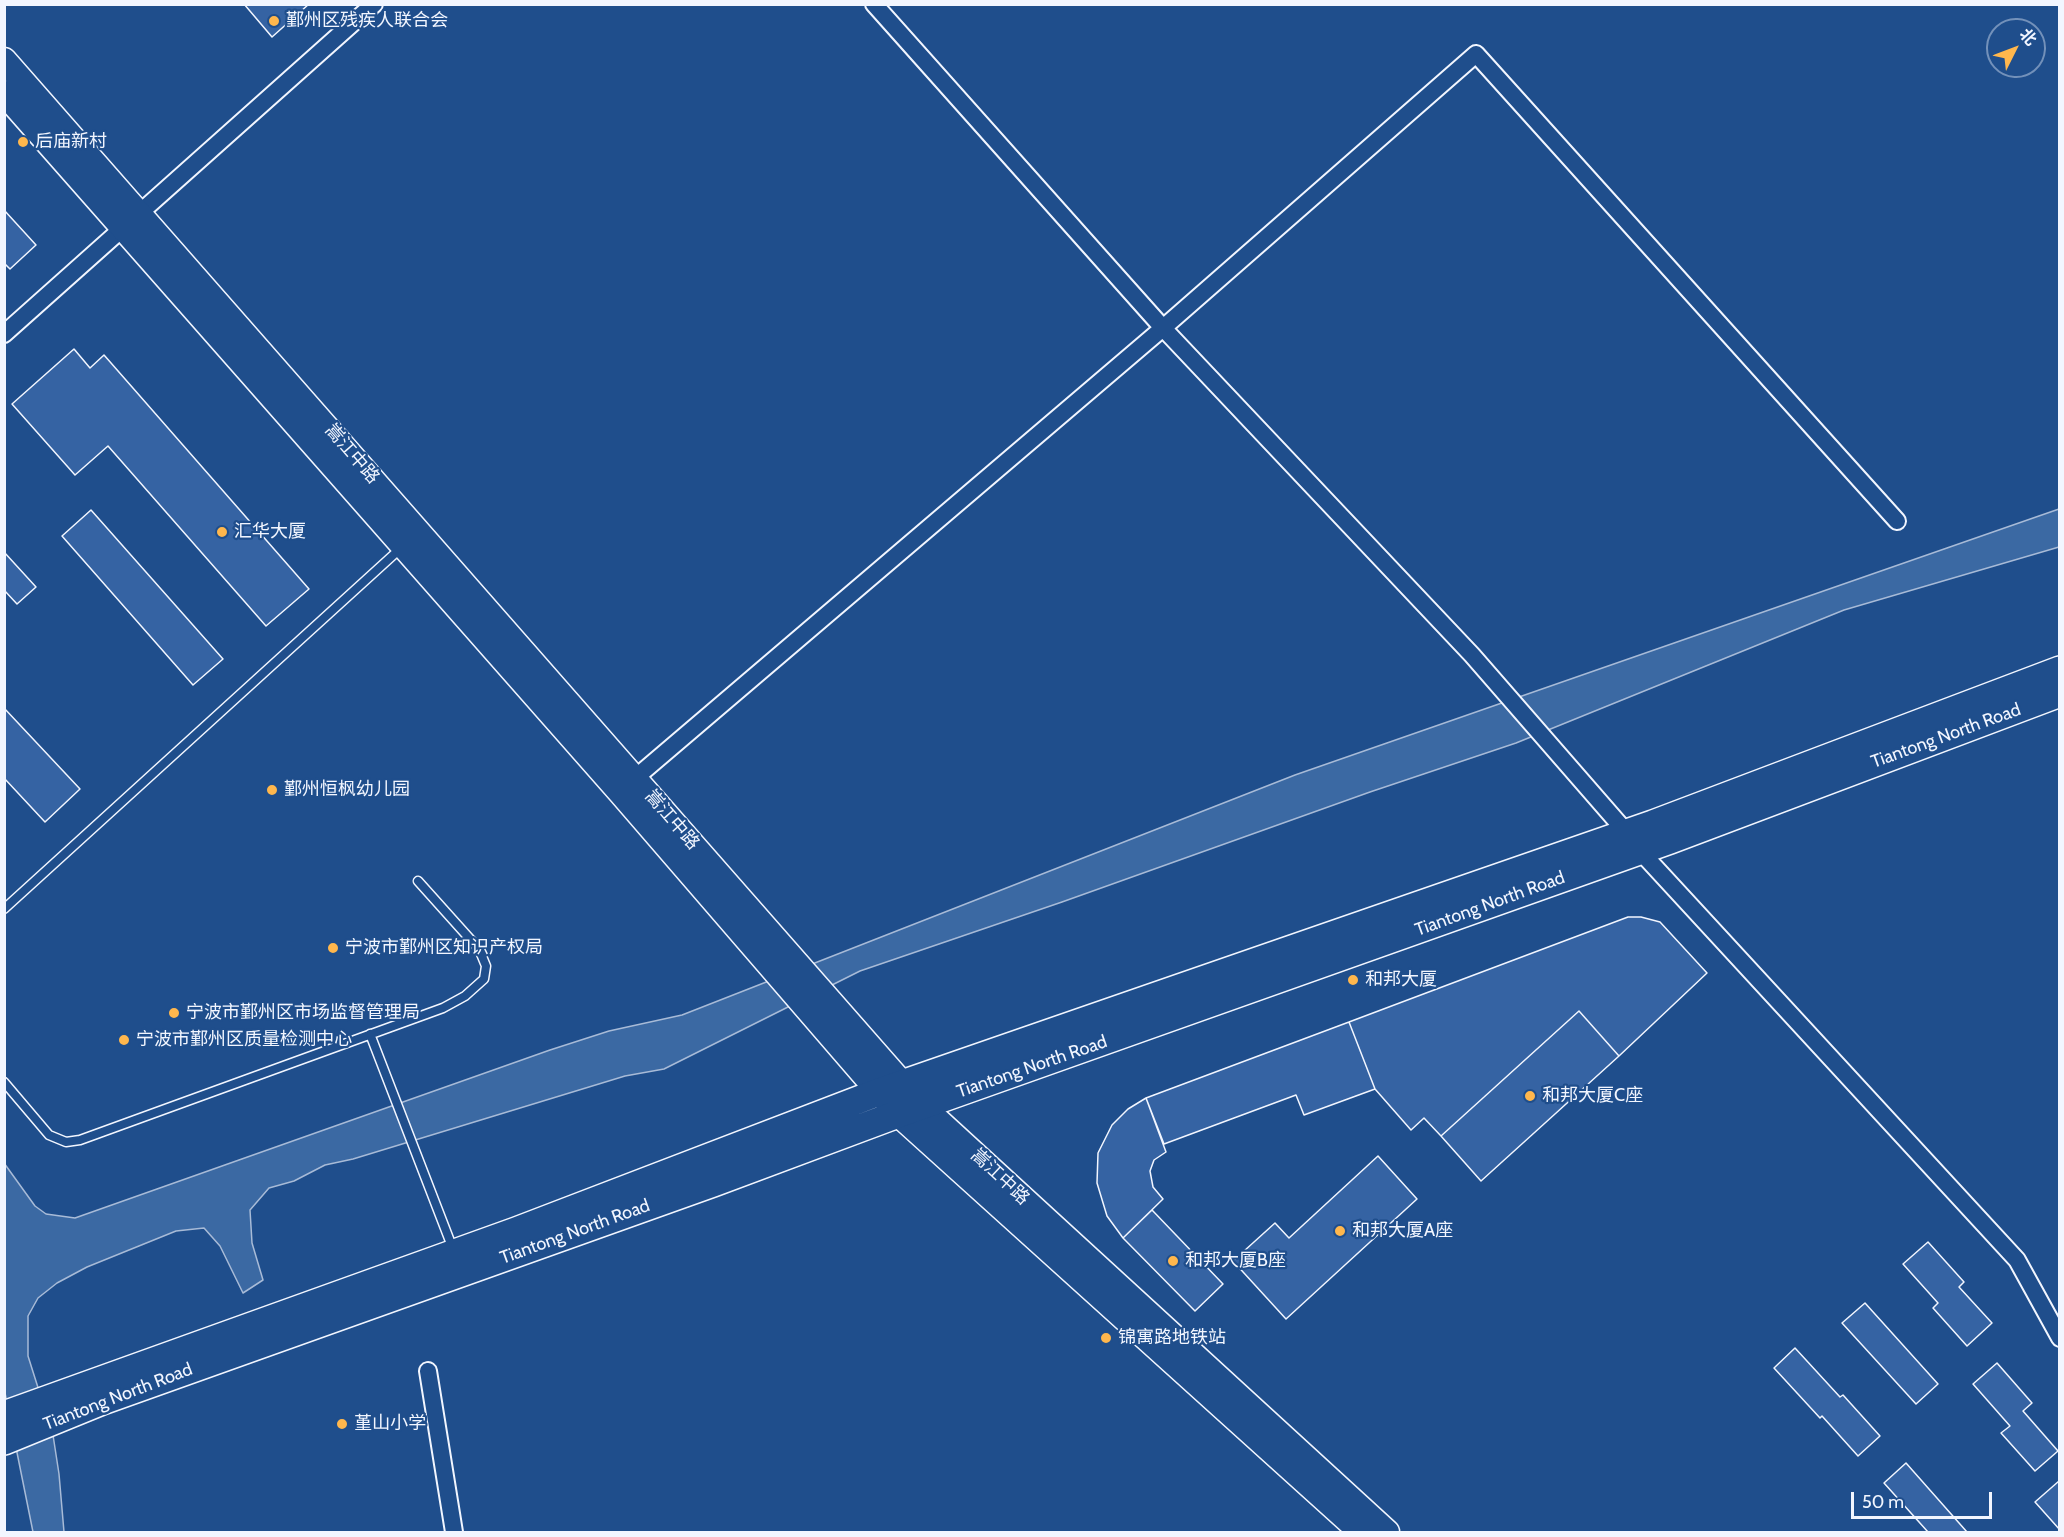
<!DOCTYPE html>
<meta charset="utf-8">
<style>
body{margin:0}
#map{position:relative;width:2064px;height:1537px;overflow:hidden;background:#1f4e8c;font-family:Cabin,"Noto Sans SC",sans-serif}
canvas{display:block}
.frame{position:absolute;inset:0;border:6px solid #f2f6ff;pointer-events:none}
.north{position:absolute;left:1986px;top:18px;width:60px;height:60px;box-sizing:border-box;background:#1f4e8c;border:2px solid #7391ba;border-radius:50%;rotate:48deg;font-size:16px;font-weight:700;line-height:24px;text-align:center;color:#f2f6ff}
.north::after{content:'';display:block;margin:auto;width:21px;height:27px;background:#ffb74d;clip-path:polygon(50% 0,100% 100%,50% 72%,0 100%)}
.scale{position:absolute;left:1851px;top:1492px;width:141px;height:27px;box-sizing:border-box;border:3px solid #f2f6ff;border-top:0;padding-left:8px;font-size:18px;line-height:21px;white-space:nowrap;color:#f2f6ff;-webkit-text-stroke:4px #1f4e8c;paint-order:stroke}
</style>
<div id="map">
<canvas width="2064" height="1537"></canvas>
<div class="frame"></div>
<div class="north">北</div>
<div class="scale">50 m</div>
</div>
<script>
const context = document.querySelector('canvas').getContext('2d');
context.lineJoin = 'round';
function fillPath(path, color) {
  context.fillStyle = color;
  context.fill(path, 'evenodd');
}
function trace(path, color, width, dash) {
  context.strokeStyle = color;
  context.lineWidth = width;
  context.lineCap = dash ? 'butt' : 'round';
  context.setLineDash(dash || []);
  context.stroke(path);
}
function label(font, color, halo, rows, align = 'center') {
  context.font = font + ' Cabin,"Noto Sans SC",sans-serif';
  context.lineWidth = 4.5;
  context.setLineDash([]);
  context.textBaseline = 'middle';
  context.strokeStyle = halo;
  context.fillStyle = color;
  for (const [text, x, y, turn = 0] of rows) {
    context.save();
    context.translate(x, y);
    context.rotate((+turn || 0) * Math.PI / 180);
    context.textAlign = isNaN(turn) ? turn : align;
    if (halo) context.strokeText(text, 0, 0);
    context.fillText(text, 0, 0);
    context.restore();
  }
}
const water = new Path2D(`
 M2059,509v38l-215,63 -328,133 -146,49 -308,110 -202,69 -196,98 -39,7 -272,83 -28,6 -31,16 -25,7 -19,22 2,33 11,37 -20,13 -23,-47 -16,-18 -28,3 -89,36 -30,16 -19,15 -10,18v40l25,79 6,39 5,58h-31l-28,-139 -1,-230 31,43 11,8 29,4 475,-168 59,-19 73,-16 613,-240z`);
fillPath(water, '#3b69a3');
trace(water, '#a8bbd7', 1.5);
const building = new Path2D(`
 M244,4h65l-37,33z
 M4,210l32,35 -26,24 -6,-6z
 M74,349l16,19 14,-13 205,234 -43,37 -158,-180 -33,29 -63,-71z
 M91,510l132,149 -30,26 -131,-149z
 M4,552l32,35 -19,17 -13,-14z
 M4,708l76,81 -35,33 -41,-44z
 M1628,917h13l19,5 47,51 -88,83 -40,-45 -138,125 -17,-18 -13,12 -36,-41 -26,-67z
 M1579,1011l40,45 -138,125 -40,-45z
 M1349,1022l26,67 -71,26 -8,-20 -132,49 -18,-46z
 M1146,1098l20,54 -12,8 -4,11 3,16 10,12 -40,39 -16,-22 -10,-33 1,-30 14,-28 16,-16z
 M1378,1156l39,43 -131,120 -53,-58 42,-38 14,15z
 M1152,1210l71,74 -28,27 -72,-73z
 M1928,1242l36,40 -5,5 33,36 -25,23 -34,-38 5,-5 -35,-39z
 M1865,1303l73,81 -22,20 -74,-81z
 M1795,1348l45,49 3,-2 37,41 -22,20 -36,-40 -2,2 -46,-50z
 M1997,1363l35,40 -9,8 35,40 -23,20 -34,-38 9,-7 -37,-42z
 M1906,1463l61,69h-39l-44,-49z
 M2059,1481l1,1v48l-25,-28z`);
fillPath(building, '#3563a3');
trace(building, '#f2f6ff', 1.5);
const lane = new Path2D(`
 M4,909l397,-361
 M370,1034l83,215
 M4,1082l45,53 17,7 14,-2 363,-132 22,-12 19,-17 2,-13 -7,-17 -61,-68`);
const street = new Path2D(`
 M874,4l289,324 309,327 155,178 13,18 377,409 43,78
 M4,334l370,-330
 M627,785l536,-457 313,-274 421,467
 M428,1371l26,161`);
const secondary = new Path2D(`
 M4,60l917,1045 466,427
 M4,93l616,699 278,322 463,418`);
const primary = new Path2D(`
 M4,1415l512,-184 363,-139 774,-268 407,-154
 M4,1441l98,-40 611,-218 185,-69 772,-274 390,-147`);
trace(lane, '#f2f6ff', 11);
trace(street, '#f2f6ff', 20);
trace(secondary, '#f2f6ff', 27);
trace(primary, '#f2f6ff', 30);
trace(lane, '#1f4e8c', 8);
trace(street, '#1f4e8c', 16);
trace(secondary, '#1f4e8c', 24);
trace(primary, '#1f4e8c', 27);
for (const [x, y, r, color] of [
 [274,21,6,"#ffb74d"],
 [23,142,6,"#ffb74d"],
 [222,532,6,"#ffb74d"],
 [272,790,6,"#ffb74d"],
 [333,948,6,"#ffb74d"],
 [1353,980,6,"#ffb74d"],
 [174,1013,6,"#ffb74d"],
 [124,1040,6,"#ffb74d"],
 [1530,1096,6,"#ffb74d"],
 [1340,1231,6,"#ffb74d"],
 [1173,1261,6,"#ffb74d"],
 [1106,1338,6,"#ffb74d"],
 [342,1424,6,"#ffb74d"]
]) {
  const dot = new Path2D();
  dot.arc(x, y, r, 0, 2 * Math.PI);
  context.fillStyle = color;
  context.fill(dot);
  trace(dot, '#1f4e8c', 2);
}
label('18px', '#f2f6ff', '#1f4e8c', [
 ["鄞州区残疾人联合会",286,21],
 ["后庙新村",35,142],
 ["汇华大厦",234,532],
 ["鄞州恒枫幼儿园",284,790],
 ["宁波市鄞州区知识产权局",345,948],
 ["和邦大厦",1365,980],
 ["宁波市鄞州区市场监督管理局",186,1013],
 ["宁波市鄞州区质量检测中心",136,1040],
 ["和邦大厦C座",1542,1096],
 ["和邦大厦A座",1352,1231],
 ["和邦大厦B座",1185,1261],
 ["锦寓路地铁站",1118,1338],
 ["堇山小学",354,1424]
], 'left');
label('18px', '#f2f6ff', '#1f4e8c', [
 ["嵩江中路",352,454,49],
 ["Tiantong North Road",1946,736,-20],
 ["嵩江中路",672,820,49],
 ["Tiantong North Road",1490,904,-20],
 ["Tiantong North Road",1032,1067,-19],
 ["嵩江中路",1000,1177,43],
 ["Tiantong North Road",575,1232,-20],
 ["Tiantong North Road",118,1397,-21]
]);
</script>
